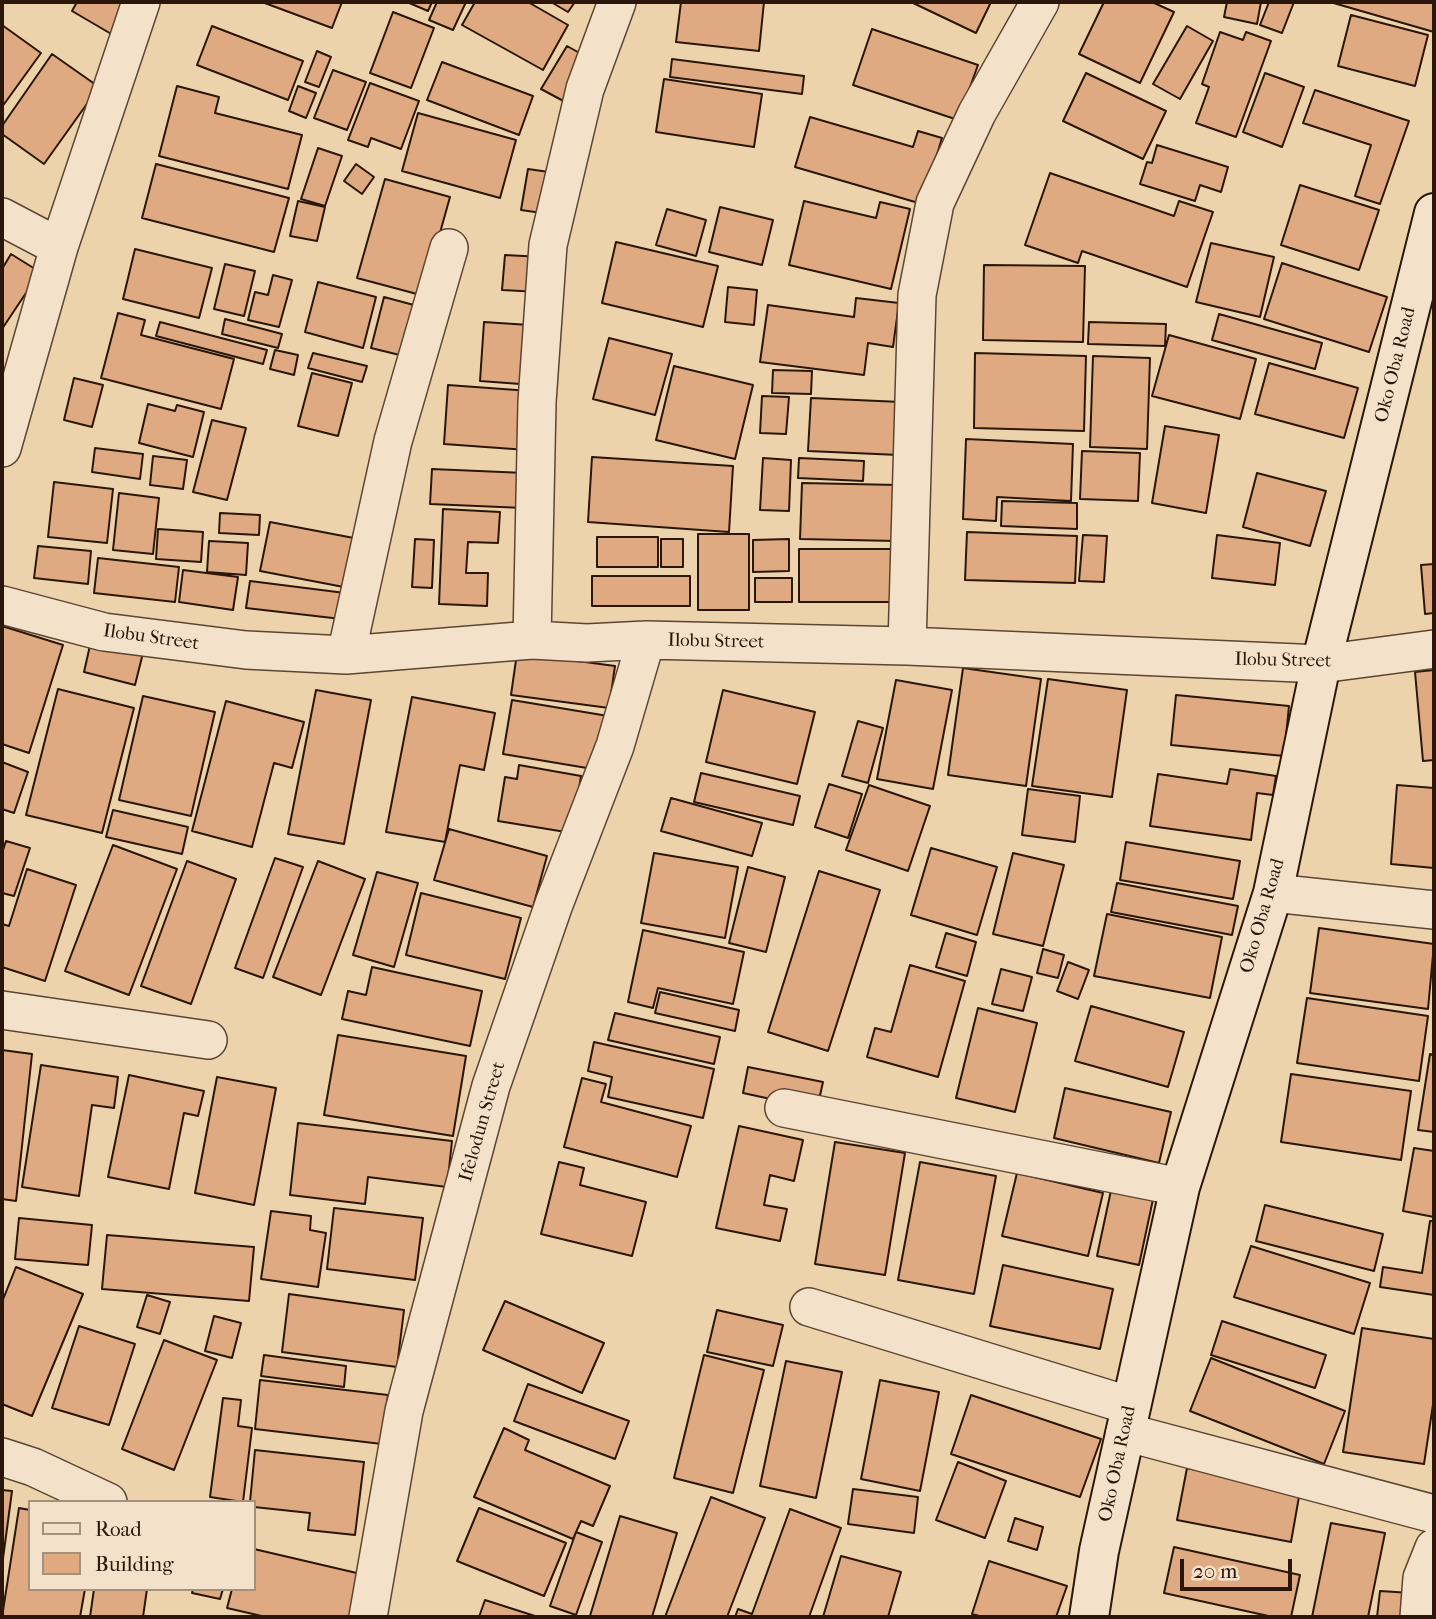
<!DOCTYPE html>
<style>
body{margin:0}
#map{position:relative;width:1436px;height:1619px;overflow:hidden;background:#edd3ac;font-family:"IM FELL French Canon",serif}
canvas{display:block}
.frame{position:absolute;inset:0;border:4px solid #2a160b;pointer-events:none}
.legend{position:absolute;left:28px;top:1500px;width:228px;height:91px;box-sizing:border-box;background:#f3e2c9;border:2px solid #a3907d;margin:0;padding:9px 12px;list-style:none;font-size:21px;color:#2a160b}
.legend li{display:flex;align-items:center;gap:14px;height:35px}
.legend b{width:35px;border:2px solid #a3907d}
.scale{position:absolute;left:1180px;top:1559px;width:112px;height:32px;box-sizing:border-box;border:4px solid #2a160b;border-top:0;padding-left:9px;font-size:21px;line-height:24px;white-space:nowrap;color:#2a160b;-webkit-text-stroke:5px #f3e2c9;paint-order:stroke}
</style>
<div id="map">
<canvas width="1436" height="1619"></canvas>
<div class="frame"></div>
<ul class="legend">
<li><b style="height:9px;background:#f3e2c9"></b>Road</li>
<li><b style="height:19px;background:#dfaa81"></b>Building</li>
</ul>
<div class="scale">20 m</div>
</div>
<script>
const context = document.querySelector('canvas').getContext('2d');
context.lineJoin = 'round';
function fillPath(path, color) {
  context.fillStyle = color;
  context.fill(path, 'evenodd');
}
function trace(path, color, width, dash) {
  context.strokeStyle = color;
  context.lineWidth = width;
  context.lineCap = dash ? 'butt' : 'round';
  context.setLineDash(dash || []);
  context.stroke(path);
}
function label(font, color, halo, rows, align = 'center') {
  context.font = font + ' "IM FELL French Canon",serif';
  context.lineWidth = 5;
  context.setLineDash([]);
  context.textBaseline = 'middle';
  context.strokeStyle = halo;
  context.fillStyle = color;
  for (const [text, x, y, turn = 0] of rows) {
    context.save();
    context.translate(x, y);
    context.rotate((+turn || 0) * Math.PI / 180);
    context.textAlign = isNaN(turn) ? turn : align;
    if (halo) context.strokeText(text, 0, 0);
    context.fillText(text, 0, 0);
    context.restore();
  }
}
const building = new Path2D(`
 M77,2h44l8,5 -16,28 -41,-24z
 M262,2h80l-10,26z
 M407,2h25l-4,9z
 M437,2h29l-13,28 -24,-10z
 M475,2h53l40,23 -25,45 -81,-45z
 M551,2h24l-7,10z
 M681,2h83l-5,49 -83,-9z
 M911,2h80l-15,31z
 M1104,2h48l22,10 -34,71 -61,-29z
 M1227,2h34l-4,22 -33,-7z
 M1269,2h25l-12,31 -22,-8z
 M1330,2h104v30z
 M393,12l41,16 -23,60 -41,-15z
 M1351,15l77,20 -13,51 -77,-20z
 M2,25l39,28 -39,54z
 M212,26l91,35 -15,39 -91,-35z
 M1187,26l26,15 -33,58 -27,-15z
 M872,29l106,36 -20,55 -105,-35z
 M1220,32l23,8 3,-8 25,9 -35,96 -40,-14 13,-36 -7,-3z
 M567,46l27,15 -25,43 -28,-15z
 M317,51l14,6 -12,30 -14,-5z
 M52,54l47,33 -55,77 -42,-30v-8z
 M672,59l132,17 -2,18 -132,-17z
 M442,62l91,34 -14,39 -92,-35z
 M333,70l33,12 -19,48 -33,-12z
 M1086,73l80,38 -23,48 -80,-38z
 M1265,73l39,14 -22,60 -39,-15z
 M664,79l98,15 -8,53 -98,-15z
 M370,83l49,18 -18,48 -30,-11 -3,9 -20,-7z
 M177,86l42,11 -4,16 87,22 -14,54 -129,-33z
 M298,86l18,7 -10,25 -17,-7z
 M1315,90l94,31 -29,83 -25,-8 16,-51 -68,-22z
 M418,113l98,27 -16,58 -98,-27z
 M810,117l103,30 5,-16 24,7 -20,66 -127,-37z
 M1157,145l71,22 -7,25 -21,-7 -5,16 -55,-17 7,-22 5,1z
 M318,148l24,8 -17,50 -24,-7z
 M156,164l133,34 -15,54 -132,-34z
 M356,164l18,13 -12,17 -18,-13z
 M528,169l28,4 -7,41 -28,-4z
 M1050,173l124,43 5,-15 34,11 -26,75 -105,-36 -4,12 -53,-18z
 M385,179l65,18 -14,50 -4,51 -75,-20z
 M1300,185l79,25 -20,60 -78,-25z
 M298,201l27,6 -8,34 -27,-5z
 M804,201l72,17 4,-16 30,7 -19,80 -102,-24z
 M720,207l53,13 -11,45 -53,-13z
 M667,209l39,11 -10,36 -40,-11z
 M616,242l102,24 -15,61 -101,-24z
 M1211,243l63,14 -14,60 -64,-15z
 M135,249l77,19 -13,50 -76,-19z
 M11,254l29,18 -38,57v-60z
 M505,255l37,2 -2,35 -38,-2z
 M1282,263l105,34 -18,55 -105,-33z
 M225,264l30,7 -11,45 -30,-7z
 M984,265l101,1 -2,76 -100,-2z
 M273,275l19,5 -13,47 -31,-7 7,-28 13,3z
 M318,282l58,15 -13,51 -58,-16z
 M728,287l29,3 -3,35 -29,-3z
 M384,297l41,11 -13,50 -41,-10z
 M856,298l43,5 -6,44 -25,-4 -4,32 -104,-13 8,-57 86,12z
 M118,313l27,7 -4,15 93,24 -13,50 -120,-31z
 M1219,314l103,29 -7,26 -103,-29z
 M225,319l57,15 -4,14 -56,-14z
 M160,322l107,28 -4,14 -107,-28z
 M484,322l45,3 5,60 -54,-4z
 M1089,322l77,2 -1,22 -77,-2z
 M1169,335l87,24 -16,60 -88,-23z
 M609,338l63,16 -17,61 -62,-16z
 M275,350l23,5 -4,20 -24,-6z
 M313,353l54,13 -5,16 -54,-14z
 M975,353l111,3 -2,75 -110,-3z
 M1093,356l57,2 -3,91 -57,-2z
 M1269,363l89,25 -14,50 -89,-24z
 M674,366l79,19 -18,74 -79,-19z
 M773,370l39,1 -1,23 -39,-1z
 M312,373l40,10 -14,53 -40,-10z
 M74,378l29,7 -11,42 -28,-7z
 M448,385l82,6 -3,59 -83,-6z
 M762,396l27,1 -3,37 -26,-1z
 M811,398l90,4 -2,53 -91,-4z
 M148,404l27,7 2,-6 27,7 -11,45 -54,-14z
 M212,420l34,8 -19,72 -34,-8z
 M1165,426l54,9 -13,78 -54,-10z
 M966,439l107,5 -2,57 -74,-4 -1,24 -33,-2z
 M95,448l48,6 -3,25 -48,-7z
 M1082,451l58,2 -2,48 -58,-2z
 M153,456l34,4 -4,29 -33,-4z
 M592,457l141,9 -4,66 -141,-10z
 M763,458l28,2 -2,51 -29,-1z
 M799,458l65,3 -1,20 -65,-3z
 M432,469l93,4 -1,35 -94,-4z
 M1257,473l69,18 -16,55 -67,-19z
 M54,482l59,7 -6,54 -59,-6z
 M802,483l96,2 -1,56 -97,-2z
 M119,493l40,5 -6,56 -40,-4z
 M1002,501l75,2v26l-76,-3z
 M443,509l57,3 -2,31 -30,-1 -2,31h22l-1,33 -48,-2z
 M220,513l40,2 -1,20 -40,-2z
 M270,522l89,17 -10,49 -89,-17z
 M158,529l45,3 -2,30 -45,-3z
 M967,532l110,4 -2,47 -110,-3z
 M698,534h51v76h-51z
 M1083,535l24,1 -3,46 -25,-1z
 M1217,535l63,8 -5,42 -63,-7z
 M597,537h61v30h-61z
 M415,539l19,1 -2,48 -20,-1z
 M661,539h22v28h-22z
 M789,539v32l-36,1v-32z
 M209,541l39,2 -2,32 -39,-3z
 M38,546l53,5 -3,33 -54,-6z
 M799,549h92v53h-92z
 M98,558l81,9 -4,35 -81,-9z
 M1434,564v49l-9,1 -4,-49z
 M183,570l55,7 -5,33 -54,-8z
 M592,576h98v30h-98z
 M755,578h37v24h-37z
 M250,581l103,13 -3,26 -104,-12z
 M2,626l61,19 -34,108 -27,-9z
 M91,641l52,12 -8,32 -51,-13z
 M517,653l98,13 -6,42 -98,-13z
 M963,668l78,11 -15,107 -78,-11z
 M1434,670v90l-11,1 -8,-89z
 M1048,679l79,11 -15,107 -80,-11z
 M896,680l56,10 -19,99 -56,-10z
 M58,689l76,19 -32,125 -76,-18z
 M316,690l55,10 -27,144 -56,-10z
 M723,690l92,22 -18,72 -91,-22z
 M1176,695l113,11 -5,50 -113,-11z
 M143,696l72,16 -24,104 -72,-16z
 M412,697l83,16 -11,57 -24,-5 -15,77 -59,-10z
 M512,700l96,16 -9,54 -96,-16z
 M226,701l78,21 -12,46 -18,-5 -22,84 -60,-16z
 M858,721l25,7 -15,55 -26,-7z
 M2,762l26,10 -14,41 -12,-4z
 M519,765l62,11 -9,57 -74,-12 7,-44 12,2z
 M1230,769l46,7 -3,19 -16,-2 -6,47 -101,-14 8,-52 69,10z
 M701,773l99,23 -7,29 -99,-23z
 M829,784l33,10 -14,44 -33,-11z
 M869,785l61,21 -22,65 -62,-21z
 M1397,785l37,3v80l-43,-4z
 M1028,789l52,7 -5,46 -53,-7z
 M671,798l91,25 -10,33 -91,-25z
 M113,810l75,17 -6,27 -76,-17z
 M449,829l98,27 -14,51 -99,-27z
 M6,841l24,7 -16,48 -12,-3v-40z
 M1126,842l114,19 -7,38 -113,-19z
 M113,845l64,24 -48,126 -64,-24z
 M931,848l66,19 -20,68 -66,-20z
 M654,853l84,14 -13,71 -84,-15z
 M1013,853l51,12 -21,81 -50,-12z
 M275,858l28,9 -40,111 -28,-10z
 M187,861l49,18 -45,125 -50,-18z
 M318,861l47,18 -44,116 -48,-18z
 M748,867l37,10 -19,75 -37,-9z
 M27,869l49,16 -31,96 -43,-14v-43l7,2z
 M819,871l61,19 -52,161 -60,-19z
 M377,872l41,11 -24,84 -41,-12z
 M1117,883l121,23 -6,29 -121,-23z
 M421,893l100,25 -16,61 -99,-24z
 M1107,914l115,23 -12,61 -116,-22z
 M1319,928l115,16 -6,65 -118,-16z
 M643,930l101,22 -11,52 -75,-16 -5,20 -25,-6z
 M946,933l30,9 -9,34 -31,-9z
 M1043,949l21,6 -6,23 -21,-5z
 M1068,962l21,8 -11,29 -21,-8z
 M910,965l55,16 -27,96 -71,-20 8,-29 16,4z
 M372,967l110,24 -12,55 -128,-27 6,-28 18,4z
 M1001,969l31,8 -9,34 -31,-7z
 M660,992l79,18 -4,21 -80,-18z
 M1307,998l121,18 -9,65 -122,-18z
 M1091,1006l93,26 -16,55 -93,-26z
 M978,1008l59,15 -22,89 -59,-14z
 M615,1013l105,24 -6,27 -106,-24z
 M338,1035l128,21 -13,80 -129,-21z
 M594,1042l120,27 -11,49 -95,-21 4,-20 -24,-6z
 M2,1050l30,4 -16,147 -14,-2z
 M1430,1054l4,1v77l-16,-2z
 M41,1065l77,12 -4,31 -22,-3 -13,91 -57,-9z
 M748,1067l75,15 -6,27 -74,-16z
 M1291,1074l120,17 -10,69 -120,-18z
 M129,1075l75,16 -6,25 -14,-3 -15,76 -61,-12z
 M217,1077l59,11 -22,117 -59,-12z
 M582,1078l24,6 -5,18 90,24 -14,51 -113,-30z
 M1065,1088l106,24 -12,51 -105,-25z
 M298,1123l154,18 -5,46 -79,-10 -3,27 -75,-9z
 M739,1126l64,14 -9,41 -24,-6 -6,30 23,4 -7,32 -64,-13z
 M835,1142l70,11 -20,122 -70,-11z
 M1414,1148l20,3v66l-31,-6z
 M559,1162l25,6 -4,17 66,17 -14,54 -91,-22z
 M920,1162l76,14 -22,118 -76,-14z
 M1017,1173l86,20 -15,63 -86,-20z
 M1113,1181l42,9 -16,75 -42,-9z
 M1265,1205l118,29 -9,37 -118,-30z
 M334,1208l89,10 -8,62 -88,-11z
 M271,1211l40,5 -1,14 16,3 -8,54 -57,-8z
 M19,1218l73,7 -4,40 -73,-6z
 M1430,1221h4v74l-54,-8 3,-20 39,6z
 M107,1235l147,12 -5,54 -147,-12z
 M1251,1246l119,37 -16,51 -120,-37z
 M1003,1265l110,24 -13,60 -110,-23z
 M16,1267l67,27 -51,122 -30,-12v-102z
 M289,1294l115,16 -7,57 -115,-15z
 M147,1295l23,7 -10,32 -23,-7z
 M505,1301l99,42 -22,50 -99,-43z
 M717,1310l66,15 -10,41 -66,-14z
 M214,1316l27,7 -9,35 -27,-7z
 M1222,1321l104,34 -11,33 -104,-33z
 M79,1326l56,18 -26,81 -57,-17z
 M1362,1328l72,11v59l-10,66 -81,-12z
 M164,1340l53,20 -43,110 -52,-21z
 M264,1355l82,11 -2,21 -83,-11z
 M704,1355l60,15 -31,123 -59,-15z
 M1211,1358l134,53 -21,53 -134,-53z
 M786,1361l56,11 -26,126 -56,-12z
 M260,1380l128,15 -6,49 -127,-15z
 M880,1380l59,12 -19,99 -59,-12z
 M528,1384l101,37 -14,38 -101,-38z
 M971,1395l130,44 -21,58 -129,-43z
 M223,1398l18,2 -3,26 14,2 -9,74 -33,-5z
 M504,1428l25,12 -4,10 85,36 -17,40 -12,-5 -8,18 -99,-42z
 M255,1450l109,12 -9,73 -47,-5 2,-17 -56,-6v-5h-4z
 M958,1462l48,19 -21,57 -49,-18z
 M1187,1468l113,23 -9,51 -114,-22z
 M853,1489l65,8 -4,36 -66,-9z
 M2,1490l10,1 -10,75z
 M711,1497l54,21 -38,99h-62z
 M19,1508l11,2v79h55l-5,28h-78z
 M479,1508l87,35 -22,53 -87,-35z
 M790,1509l51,19 -32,89h-74l3,-8 14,5z
 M620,1516l57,17 -25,84 -62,-1z
 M1015,1518l28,9 -6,23 -29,-9z
 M1331,1523l54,10 -17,84h-56z
 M576,1532l26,10 -26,73 -26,-9z
 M1174,1547l126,28 -9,42h-18l-109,-24z
 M254,1549l107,25 -11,43h-84l-39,-9 5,-19h22z
 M841,1556l60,16 -13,45h-65z
 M989,1561l78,25 -11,31h-73l-11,-3z
 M94,1589h53l-4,28h-53z
 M193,1589h30l-3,10 -28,-6z
 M1380,1591l31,2 -3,24h-31z
 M485,1600l53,17h-59z`);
fillPath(building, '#dfaa81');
trace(building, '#2a160b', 2);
const street = new Path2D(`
 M2,217l57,30
 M2,448l57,-201 82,-245
 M2,605l102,27 142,18 100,5 186,-15 55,3 59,-3 261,6 414,18 113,-15
 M532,640l5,-238 11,-157 37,-156 32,-87
 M907,646l10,-351 18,-92 42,-90 63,-111
 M346,655l47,-214 56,-193
 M1273,893l161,17
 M2,1010l206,30
 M784,1108l396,79
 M809,1307l322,99
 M1125,1432l309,82
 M2,1457l31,10 75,35
 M368,1617l36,-206 87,-325 63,-182 61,-158 31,-106
 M1419,1617l3,-39 12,-30`);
const secondary = new Path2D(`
 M1089,1617l10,-66 81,-364 93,-294 48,-229 113,-451`);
trace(street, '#5b4533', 40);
trace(secondary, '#2a160b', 42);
trace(street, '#f3e2c9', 37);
trace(secondary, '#f3e2c9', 38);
label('19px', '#2a160b', '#f3e2c9', [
 ["Oko Oba Road",1396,365,-76],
 ["Ilobu Street",151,638,8],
 ["Ilobu Street",716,642,1],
 ["Ilobu Street",1283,661,1],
 ["Oko Oba Road",1263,916,-74],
 ["Ifelodun Street",483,1122,-74],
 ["Oko Oba Road",1118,1464,-78]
]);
</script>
